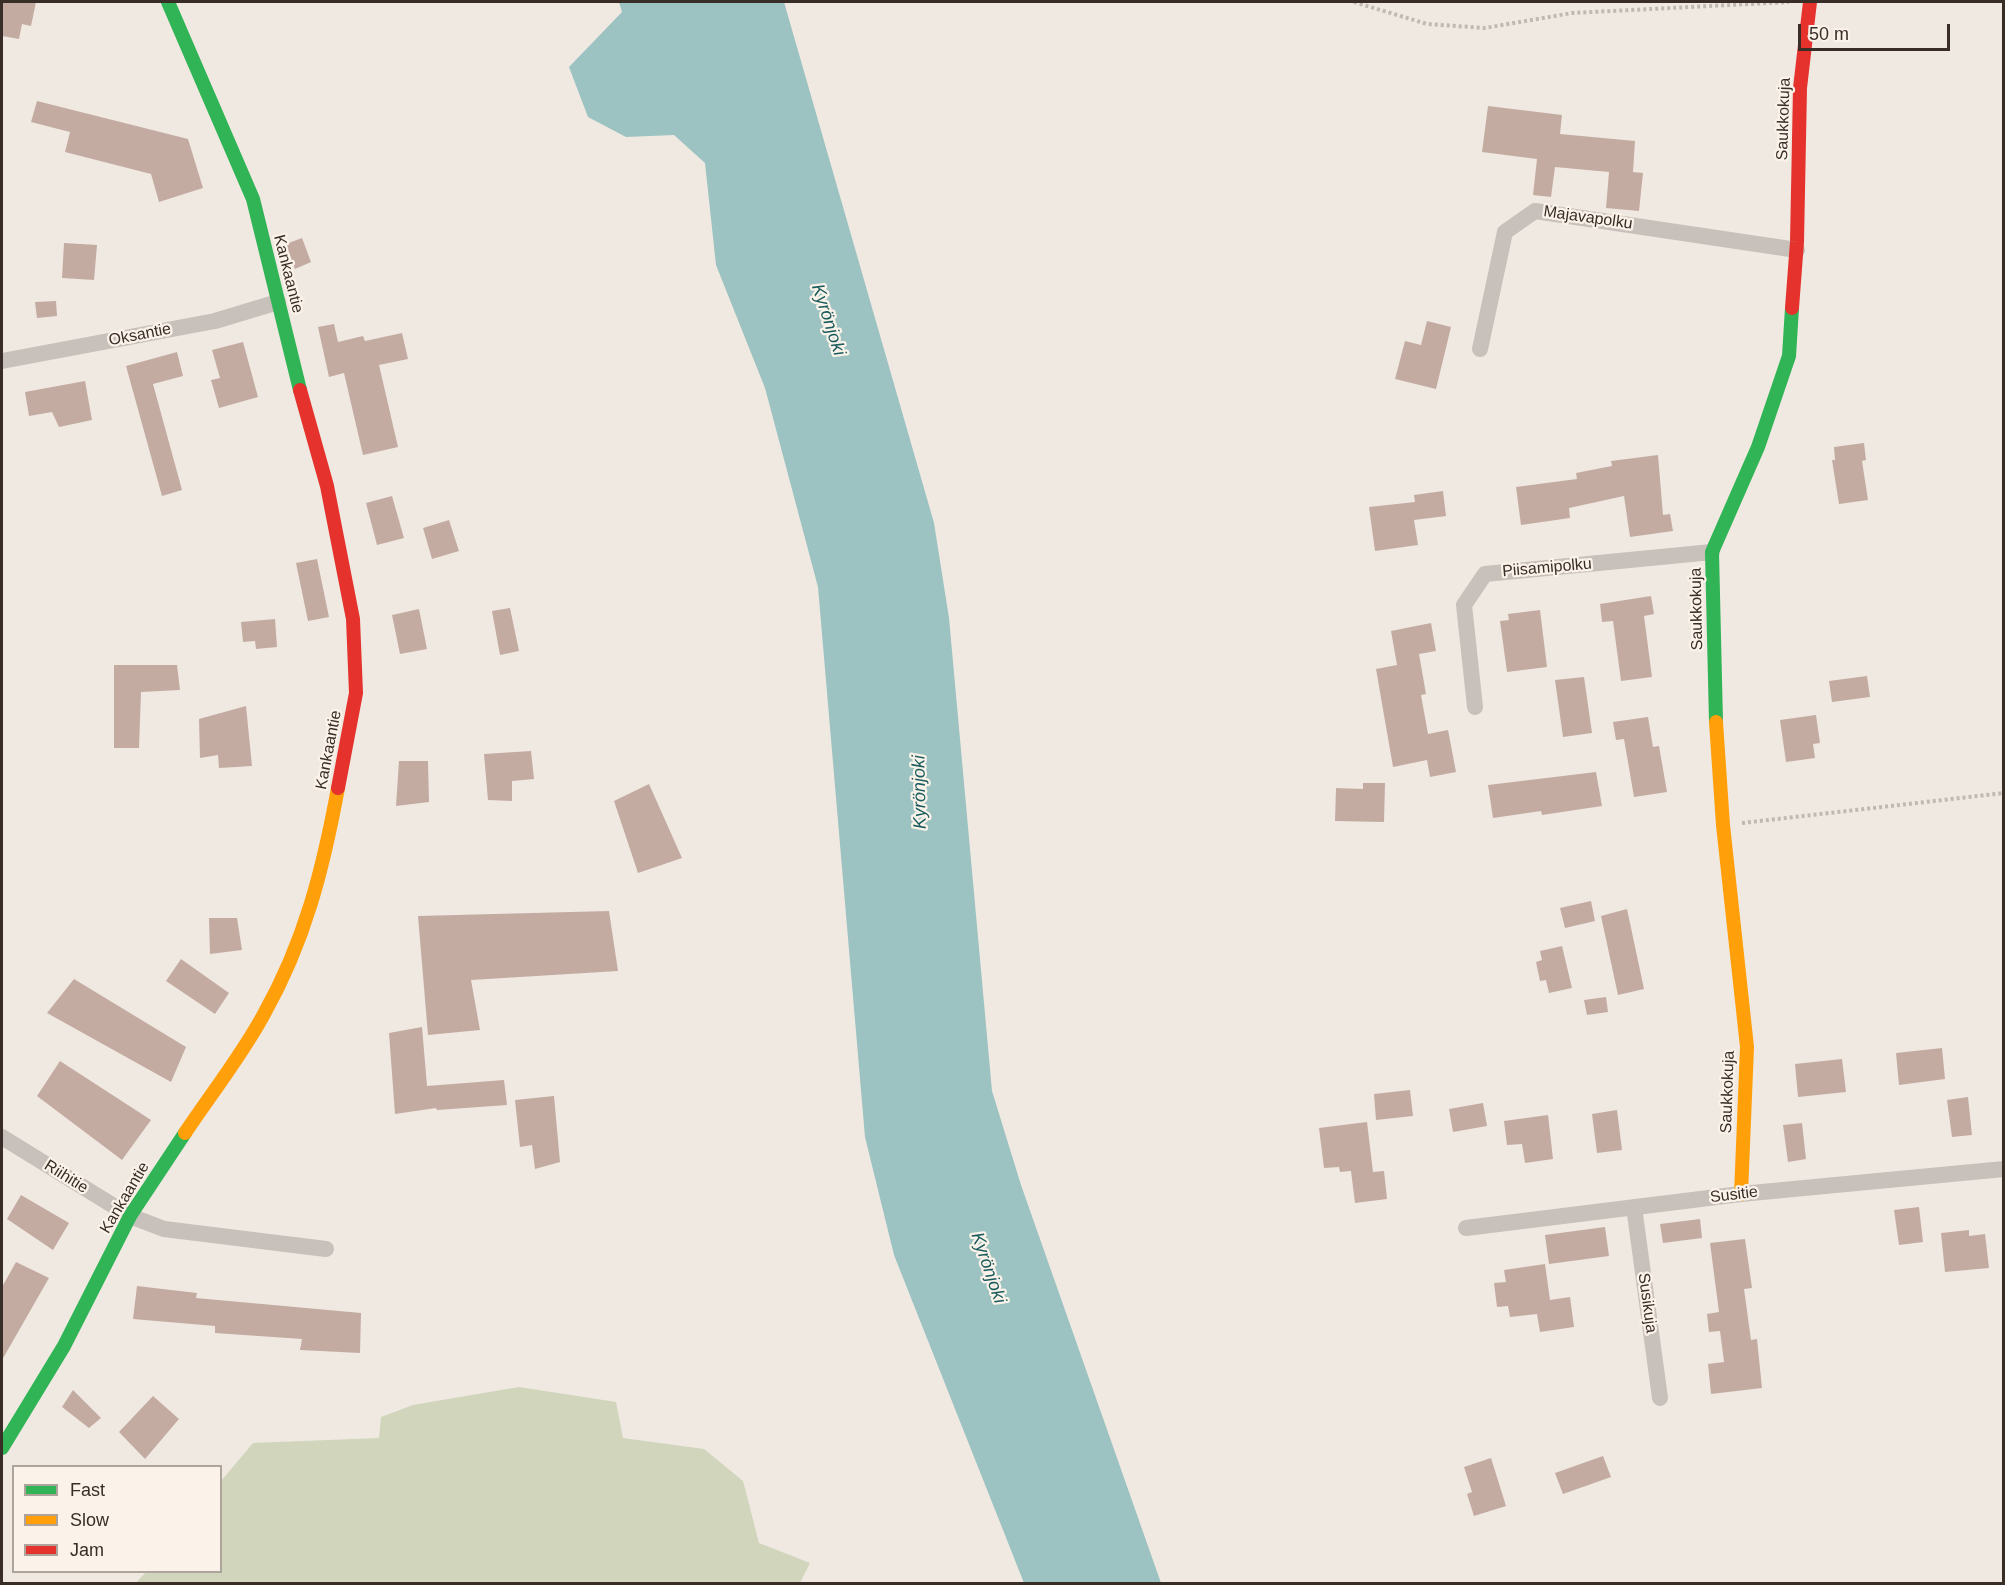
<!DOCTYPE html>
<meta charset="utf-8">
<style>
body{margin:0}
#map{position:relative;width:2005px;height:1585px;overflow:hidden;background:#efe9e2;font-family:Helvetica,sans-serif}
canvas{display:block}
.frame{position:absolute;inset:0;border:3px solid #392d28;pointer-events:none}
.legend{position:absolute;left:12px;top:1465px;width:210px;height:108px;box-sizing:border-box;background:#fbf3e9;border:2px solid #ada49c;margin:0;padding:8px 10px;list-style:none;font-size:18px;color:#392d28}
.legend li{display:flex;align-items:center;gap:12px;height:30px}
.legend b{width:30px;border:2px solid #ada49c}
.scale{position:absolute;left:1798px;top:24px;width:152px;height:27px;box-sizing:border-box;border:3px solid #392d28;border-top:0;padding-left:8px;font-size:18px;line-height:21px;white-space:nowrap;color:#392d28;-webkit-text-stroke:4px #fbf3e9;paint-order:stroke}
</style>
<div id="map">
<canvas width="2005" height="1585"></canvas>
<div class="frame"></div>
<ul class="legend">
<li><b style="height:8px;background:#30b455"></b>Fast</li>
<li><b style="height:8px;background:#ff9f0a"></b>Slow</li>
<li><b style="height:8px;background:#e5322d"></b>Jam</li>
</ul>
<div class="scale">50 m</div>
</div>
<script>
const context = document.querySelector('canvas').getContext('2d');
context.lineJoin = 'round';
function fillPath(path, color) {
  context.fillStyle = color;
  context.fill(path, 'evenodd');
}
function trace(path, color, width, dash) {
  context.strokeStyle = color;
  context.lineWidth = width;
  context.lineCap = dash ? 'butt' : 'round';
  context.setLineDash(dash || []);
  context.stroke(path);
}
function label(font, color, halo, rows, align = 'center') {
  context.font = font + ' Helvetica,sans-serif';
  context.lineWidth = 4.5;
  context.setLineDash([]);
  context.textBaseline = 'middle';
  context.strokeStyle = halo;
  context.fillStyle = color;
  for (const [text, x, y, turn = 0] of rows) {
    context.save();
    context.translate(x, y);
    context.rotate((+turn || 0) * Math.PI / 180);
    context.textAlign = isNaN(turn) ? turn : align;
    if (halo) context.strokeText(text, 0, 0);
    context.fillText(text, 0, 0);
    context.restore();
  }
}
fillPath(new Path2D(`
 M519,1387l97,15 7,36 81,11 39,32 16,62 51,20 -10,20h-664l10,-11h74l1,-91 32,-38 126,-5 2,-21 32,-12z`), '#d0d5bb');
fillPath(new Path2D(`
 M619,2h165l150,521 15,95 43,473 29,94 140,398h-137l-130,-328 -29,-118 -47,-550 -53,-199 -49,-123 -11,-102 -31,-28 -48,2 -38,-20 -19,-50 53,-55z`), '#9cc2c1');
fillPath(new Path2D(`
 M2,2h34l-5,24 -9,-2 -3,15 -17,-3z
 M37,101l151,38 15,49 -44,14 -8,-28 -86,-22 5,-20 -39,-10z
 M1488,106l74,9 -2,19 75,7 -2,31 10,1 -4,38 -33,-3 3,-36 -54,-5 -4,30 -18,-2 4,-36 -55,-7z
 M302,238l9,24 -16,7 -9,-25z
 M64,243l33,2 -3,35 -32,-2z
 M56,301l1,15 -20,2 -2,-16z
 M1427,321l24,6 -15,62 -41,-10 10,-38 16,4z
 M334,324l4,18 25,-6 2,5 37,-8 6,26 -29,6 19,82 -35,8 -19,-82 -15,4 -11,-50z
 M243,342l15,55 -39,11 -8,-28 9,-2 -8,-28z
 M177,352l6,24 -30,8 29,106 -20,6 -36,-130z
 M85,381l7,39 -33,7 -7,-15 -23,4 -4,-24z
 M1864,443l2,17 -4,1 6,39 -29,4 -7,-44h3l-1,-13z
 M1658,455l5,60 7,-1 3,17 -43,6 -6,-41 -55,12 1,10 -49,7 -5,-38 61,-8 -1,-6 36,-7 -1,-5z
 M1443,491l3,25 -32,4 4,25 -43,6 -6,-44 46,-5 -1,-7z
 M392,496l12,42 -27,7 -11,-42z
 M449,520l10,31 -27,8 -9,-31z
 M317,559l12,58 -21,4 -12,-58z
 M1651,596l3,18 -10,2 8,61 -31,4 -8,-60 -11,1 -2,-18z
 M510,608l9,43 -19,4 -8,-44z
 M419,609l8,40 -27,5 -8,-39z
 M1540,610l7,57 -40,5 -7,-51 9,-1 -1,-6z
 M275,619l2,28 -21,2 -1,-8 -12,1 -2,-20z
 M1431,623l5,28 -17,3 7,40 -5,1 7,39 20,-4 8,42 -26,5 -3,-17 -34,7 -17,-98 21,-4 -6,-34z
 M114,665h63l3,25 -39,2 -2,56h-25z
 M1867,676l3,21 -38,5 -3,-21z
 M1584,677l8,56 -29,4 -8,-57z
 M246,706l6,60 -33,2 -1,-13 -18,3 -1,-39z
 M1816,715l4,28 -7,1 2,14 -29,4 -6,-42z
 M1648,717l5,30 6,-1 8,46 -33,5 -10,-58 -8,1 -3,-18z
 M531,751l3,28 -22,2v20l-24,-1 -4,-46z
 M399,761h29l1,41 -33,4z
 M1596,772l6,34 -60,9 -1,-4 -48,7 -5,-33z
 M1363,783h22l-1,39 -49,-1 1,-33 27,1z
 M649,784l33,74 -44,15 -24,-72z
 M1591,901l4,20 -30,7 -5,-20z
 M1627,909l17,80 -26,6 -17,-79z
 M609,911l9,60 -147,9 9,50 -52,5 -10,-119z
 M209,918h28l5,32 -32,4z
 M1562,946l10,42 -23,5 -3,-13 -6,1 -4,-19 6,-2 -2,-9z
 M181,959l48,34 -14,21 -49,-33z
 M74,979l112,68 -15,35 -124,-69z
 M1606,997l2,15 -21,3 -3,-15z
 M422,1027l5,59 77,-6 3,25 -70,5 -1,-2 -41,6 -6,-81z
 M1942,1048l3,31 -46,6 -3,-32z
 M1842,1059l4,33 -48,5 -3,-33z
 M60,1061l91,59 -29,40 -85,-64z
 M1410,1090l3,26 -37,4 -2,-26z
 M554,1096l6,66 -25,7 -3,-24 -12,2 -5,-47z
 M1968,1097l4,38 -20,2 -5,-37z
 M1483,1103l4,23 -34,6 -4,-23z
 M1617,1110l5,40 -25,3 -5,-39z
 M1548,1115l5,44 -28,4 -3,-19 -15,1 -3,-24z
 M1367,1122l6,50 11,-1 3,28 -32,4 -4,-32 -11,1 -1,-5 -15,1 -5,-40z
 M1802,1123l4,36 -18,3 -5,-37z
 M21,1195l48,28 -16,27 -46,-31z
 M1919,1207l4,35 -24,3 -5,-35z
 M1700,1219l2,19 -39,5 -3,-19z
 M1605,1227l4,29 -60,8 -4,-29z
 M1969,1230v6l16,-2 4,34 -44,4 -4,-39z
 M1745,1239l7,49 -8,1 7,51 6,-1 5,49 -51,6 -3,-30 16,-2 -4,-31 -11,1 -2,-18 12,-2 -9,-69z
 M16,1262l33,16 -47,82v-73z
 M1545,1264l5,36 20,-3 4,30 -34,5 -3,-18 -27,3 -2,-11 -11,1 -3,-24 12,-1 -2,-12z
 M137,1286l60,7 -1,5 165,15 -1,40 -60,-3 2,-11 -87,-6v-7l-82,-7z
 M73,1390l28,28 -12,10 -27,-21z
 M153,1396l26,23 -34,40 -26,-27z
 M1603,1456l8,21 -48,17 -8,-21z
 M1491,1458l15,48 -32,10 -7,-22 5,-2 -8,-25z`), '#c4aba2');
trace(new Path2D(`
 M1354,2l73,22 58,4 87,-15 217,-11
 M1742,823l262,-30`), '#c0b9b3', 4, [3, 3]);
trace(new Path2D(`
 M1480,349l25,-117 30,-21 262,39
 M2,361l213,-40 63,-19
 M1475,707l-11,-102 21,-31 227,-22
 M2,1137l128,79 34,13 162,20
 M1634,1207l26,191
 M1466,1228l275,-34 263,-25`), '#c8c0ba', 16);
trace(new Path2D(`
 M168,2l85,197 47,191
 M1716,722l-4,-170 46,-105 31,-91 3,-48
 M2,1448l62,-102 66,-130 55,-83`), '#30b455', 14);
trace(new Path2D(`
 M1716,722l7,103 24,222 -6,147
 M185,1133c26,-39 57,-78 79,-119 41,-73 59,-145 74,-226`), '#ff9f0a', 14);
trace(new Path2D(`
 M1792,308l5,-66 3,-154 10,-86
 M300,390l27,96 26,133 3,74 -18,95`), '#e5322d', 14);
label('16px', '#392d28', '#fbf3e9', [
 ["Saukkokuja",1784,119,-88],
 ["Majavapolku",1588,218,8],
 ["Kankaantie",288,274,76],
 ["Oksantie",140,335,-11],
 ["Piisamipolku",1547,568,-5],
 ["Saukkokuja",1697,609,-91],
 ["Kankaantie",329,750,-79],
 ["Saukkokuja",1728,1092,-88],
 ["Riihitie",66,1177,32],
 ["Susitie",1734,1195,-7],
 ["Kankaantie",125,1198,-59],
 ["Susikuja",1647,1303,82]
]);
label('italic 18px', '#1a5b5e', '#fbf3e9', [
 ["Kyrönjoki",828,320,72],
 ["Kyrönjoki",920,792,-91],
 ["Kyrönjoki",988,1268,71]
]);
</script>
